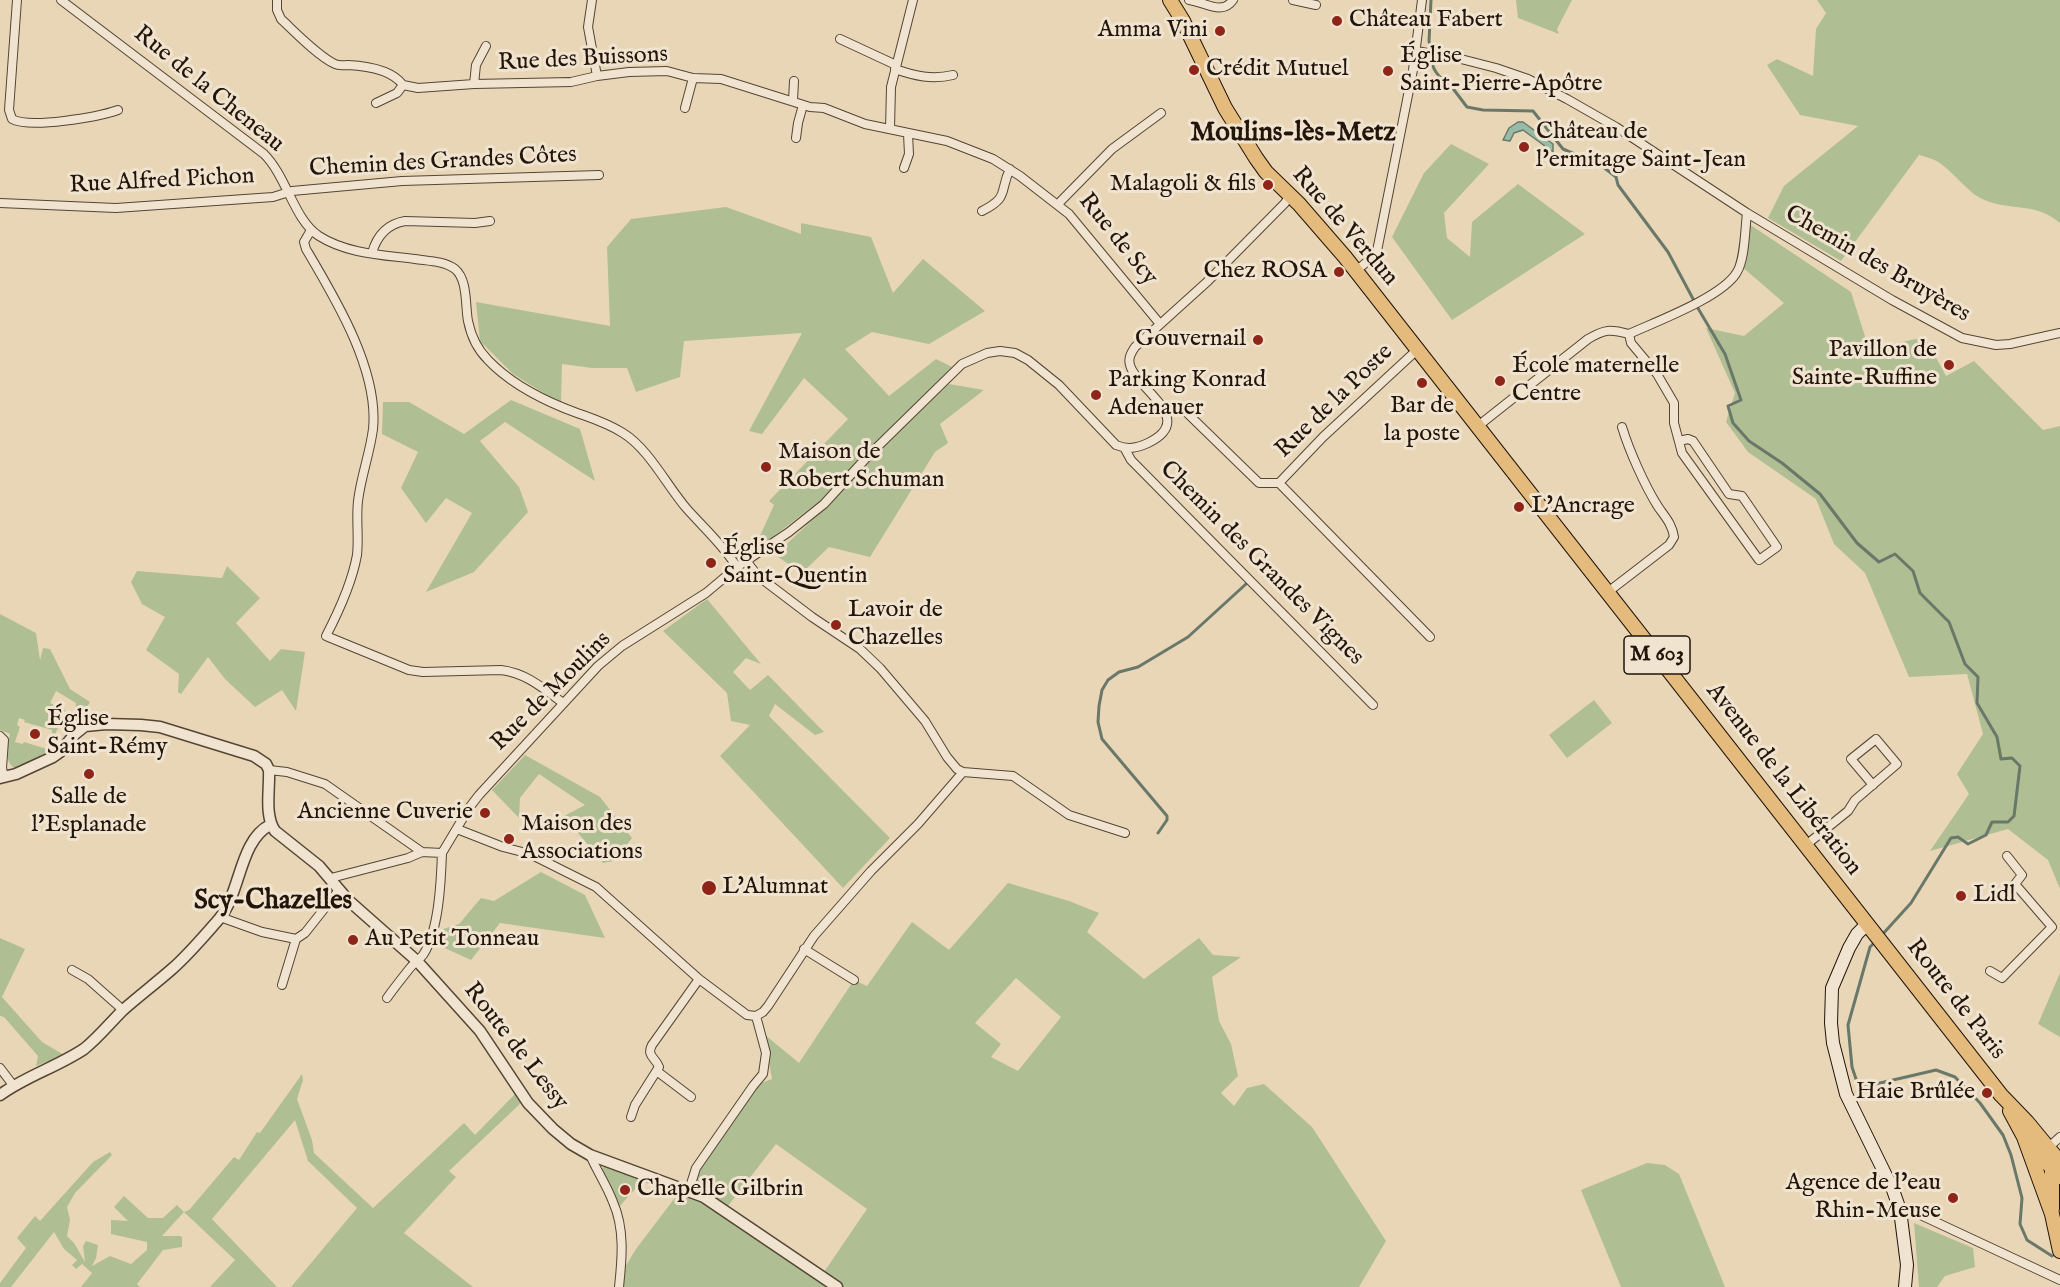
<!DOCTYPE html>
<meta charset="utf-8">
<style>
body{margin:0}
canvas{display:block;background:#e8d6b7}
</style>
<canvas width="2060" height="1287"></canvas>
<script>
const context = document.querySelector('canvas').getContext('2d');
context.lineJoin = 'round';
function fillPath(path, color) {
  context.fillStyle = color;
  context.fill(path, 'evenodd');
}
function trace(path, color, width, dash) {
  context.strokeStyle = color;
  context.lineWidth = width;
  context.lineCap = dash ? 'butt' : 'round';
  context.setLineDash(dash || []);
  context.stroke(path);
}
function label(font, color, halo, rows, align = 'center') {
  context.font = font + ' "IM FELL English",serif';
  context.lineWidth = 6;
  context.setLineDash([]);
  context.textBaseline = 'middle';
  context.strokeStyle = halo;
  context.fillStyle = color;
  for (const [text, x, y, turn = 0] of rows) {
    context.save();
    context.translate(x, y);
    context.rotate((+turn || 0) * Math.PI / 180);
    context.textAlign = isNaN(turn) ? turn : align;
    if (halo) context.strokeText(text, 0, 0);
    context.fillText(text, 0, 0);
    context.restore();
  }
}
fillPath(new Path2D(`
 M1516,0h56l-15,29 2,5 -41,-16z
 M1817,0h243v223c-25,-22 -53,-11 -80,-25 -14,-8 -25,-24 -39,-34 -6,-5 -15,-7 -22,-9l-78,106 -73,-43 16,-32 74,-60 -58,-11 -33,-50 10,-6 36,17 3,-47 10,-16z
 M1451,144l38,20 -45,49 3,25 23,19 2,-35 46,-38 67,50 -133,86 -60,-83 32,-64z
 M726,207l75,27v-11l70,14 22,56 30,-34 62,52 -56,33 -57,-12 -27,17 44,47 47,-37 16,8 -131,133 -59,45 -2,-9 14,-31 -5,-4 79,-82 -44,-41 -42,56 -13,-3 53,-98 -118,8 -4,36 -44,15 -9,-24h-35l-30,-4 -1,40 -48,-30 -33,-33 -4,-39 134,24 -3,-79 24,-28z
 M1746,222l105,70 18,57 56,-12 21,39 28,-15 69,69 17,-4v463l-12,-29 -40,-31 -78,22 39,-57 -12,-20 26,-40 -16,-60 -58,3 -44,-104 -31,-29 -18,-45 -68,-47 -22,-30 9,-29 -29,-65 38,8 40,-33 -44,-38z
 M949,384l35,6 -44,34 8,19 -13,9 -65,105 -41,-10 -27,26 -27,-18 51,-48 62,-66z
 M511,400l69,29 15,52 -90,-59 -25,19 39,46 9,25 -54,60 -48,20 46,-79 -26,-15 -20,25 -25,-35 17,-36 -36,-18 1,-32h26l55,32z
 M227,566l33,32 -24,25 34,38 11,-12 24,3 -9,59 -14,-21 -27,17 -30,-28 -17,-22 -27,37 -3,-2 1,-18 -33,-24 19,-33 -23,-13 -11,-22 6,-11 85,7z
 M707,599l54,65 -15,-6 -13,14 17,18 18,-15 56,57 -9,3 -40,-31 -6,12 121,122 -47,50 -123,-132 30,-31 -19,-4 -4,-28 -64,-62z
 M0,614l36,19 4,27 3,-12 7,1 20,40 20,13 -13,22h-4l3,-21 -20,-12 -6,12 15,7 -10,25 -3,-2v-3l-28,-8 1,-2 -6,-2 -2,7 3,2 -5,15 8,2 1,-2 23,7 1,-2 5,2 -37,20c-13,-7 -9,-23 -6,-35l-10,-4z
 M1594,700l18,23 -45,35 -18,-23z
 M525,755l75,42 32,41 -18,23 -11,2 -39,-47 21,-11 -46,-31 -19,24 -1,20 -27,-28z
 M541,872l44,23 20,43 -105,-15 -29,37 -35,-16 4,-14 19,-6 22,-26 13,3z
 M1008,883l61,18 30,12 -12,19 57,47 55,-41 14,17 28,2 -29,20 7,44 12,23 7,32 -17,17 13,13 13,-18 17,-4 48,43 74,114 -27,46h-736l2,-20 11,-18 44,-58 23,11 121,70 43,-63 -91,-65 -48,62 -36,-26 61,-94 19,-7 -8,-45 35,29 55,-83 13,6 45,-64 37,28zM1016,978l45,39 -43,54 -27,-14 10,-13 -26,-21z
 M0,938l25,11 -23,48 40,45 22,13 -28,11 2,-10 -34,-39 -4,-1z
 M2060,973v64l-22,-13z
 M302,1074l1,6 -6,19 15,41 2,13 59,55 91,-85 11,12 41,-42 6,9 -73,69 7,6 -52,56 69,54h-182l66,-79 -49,-47 -13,-41 -83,99 65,68h-67l25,-27 -51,-48 -22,24h18l2,1v10l-19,3 -26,34 3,3h-59l11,-14 -10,-9 -6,5 -4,-4 5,-5 -13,-11 -10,-17 -43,55h-11v-4l26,-35 -9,-10 18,-22 5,5 53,-59 17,-10 2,3 -37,38 -8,14 3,13 -3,16 7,7 11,19 -2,-16 3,-5 12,4 -2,13 -4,8 18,-10 21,8 16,-14v-8l-36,-8v-14l17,1 -14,-14 10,-11 24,22h15l14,-13 7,7 5,-2 45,-53 5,3 18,-28 3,1z
 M1647,1163l18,2 14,9 46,113h-104l-40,-97z
 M606,1164l39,14 -26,29 -18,-37z
 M1914,1223l59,25 2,19 -30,9 -8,11h-18z`), '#b0bf93');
const water = new Path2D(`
 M1518,122h5l30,22v8l-30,-22 -9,3 -4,8 -7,-1 6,-12z`);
fillPath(water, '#98baa8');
trace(water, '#697868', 1.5);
trace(new Path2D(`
 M1431,50l-2,-9 2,-41
 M1431,58c1,10 7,20 17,24l19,25 16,3 50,1 30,38 39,17 14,11 2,8 50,67 31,58 26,44 16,46 -13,6 5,17 16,18 33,22 38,31 37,49 22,19 16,-8 18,17 7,22 29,29 16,42 13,13 -1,26 20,34 4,22 11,-1 8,8 -6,50 -6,6h-16l-6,13 -18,9 -10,-7 -7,1 -40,65 -30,33
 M1158,833l9,-13v-4l-65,-77 -4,-17 1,-16 3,-16 6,-10 11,-8 19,-5 50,-30 58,-53
 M1877,940l-7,7 -22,78 4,42 6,18 5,2 73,-17 19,7 25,26 23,32 8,20 11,43 -2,26 7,16 25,16`), '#697868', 3);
const minor = new Path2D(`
 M17,0l-8,110 3,9c18,10 86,-2 106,-9
 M61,0l203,154c23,23 30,66 55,82 28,18 65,19 96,23 13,2 29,2 40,10 13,11 10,36 13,52 3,15 9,28 20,39 21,22 49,37 76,48 22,9 38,12 59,25 26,16 44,53 64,76 17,19 36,36 50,58
 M277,0v10l4,9c14,13 37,37 54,45 4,2 8,1 13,1 19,1 44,5 55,20
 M592,0l-4,27 9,49
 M1189,0c16,2 33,16 44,0
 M1293,0l23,5
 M840,39l56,26
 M1416,51l41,7 39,10 32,11 39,20 49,28 131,86 145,87 70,38 34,7 14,-1 50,-11
 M895,69c20,7 37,11 58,6
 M474,84l2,-19 10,-19
 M793,101l1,-20
 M376,103l21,-10 6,-8 15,3 56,-4 97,-2 26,-6 32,-4 38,-1 26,7 28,1 89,28 14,1 41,16 82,17 46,18 27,17 49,38 91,110
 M685,108l8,-30
 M890,129l1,-42 22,-87
 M796,138l2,-15 5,-18
 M904,168l5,-14 -1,-20
 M0,203l116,5 157,-11 19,-6 110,-10 197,-6
 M1058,204l54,-55 49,-36
 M982,211c28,-14 17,-20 28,-42
 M311,230l-7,12 2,7c29,49 73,121 67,180 -3,24 -12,47 -15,72 -2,18 1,36 -1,54 -5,28 -18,56 -31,81l83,34 14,2 78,-2c25,3 42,18 62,33
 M372,253c5,-18 16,-29 33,-32l70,2 15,-2
 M1356,271l13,-11 8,-9 36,-181 9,-70
 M1629,334l2,9 26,31 17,29v20l8,30 77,107 18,-13 -35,-51 -13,-2 -36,-53 -5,-2 -9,2
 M1629,334c26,-12 94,-37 108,-62 8,-13 8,-43 10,-59
 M1165,411l11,-4 9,4 74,72h20
 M1478,426l110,-87c17,-10 22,-10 41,-5
 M1125,449l6,11 242,245
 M1279,483l151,154
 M1279,483l44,-46 95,-88
 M747,562l11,14 54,41 48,32 20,19 45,53 22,36 10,12 6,3 50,4 56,39 56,18
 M1608,592l61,-47 5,-8c-2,-14 -10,-21 -17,-32 -13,-21 -28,-55 -35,-78
 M0,736l4,4 -2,28 2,9
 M269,770l18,2 38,12 97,68 20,1
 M457,829l46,18 27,7 66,33 103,92 48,36 9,1 7,-4 5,-6 46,-70 57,-65 47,-47 45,-52
 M1806,845l42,-34 7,-11 42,-36 -21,-25 -25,20 22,26
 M442,853l27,-45 10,-13 119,-129 24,-20 84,-53 31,-26 52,-35 35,-28 43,-47 95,-93 25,-11 13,-2 15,2 13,7 31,25 57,60c12,5 21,3 32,-2 50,-24 -12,-54 -18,-78 -2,-7 1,-12 5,-18l73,-66 77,-78 5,-8
 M331,878l77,-20 14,-6
 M220,917l42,15 34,7 9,-6 34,-43
 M804,949l50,31
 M72,970l16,9 35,31
 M1990,971l12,7 50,-51 -37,-43 7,-9 -15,-19
 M282,985l14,-46
 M387,998c7,-10 15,-20 23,-30 4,-5 9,-8 13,-13 16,-24 18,-74 19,-102
 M0,1068l13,17
 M658,1072l33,25
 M631,1117l4,-12 24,-38c-3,-9 -13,-11 -7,-22l47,-66
 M2049,1147l11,-10
 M590,1155c7,16 17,31 23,47 12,27 9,57 6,85
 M689,1190l7,-22 57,-82 10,-12 3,-21 -10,-37
 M1900,1210l12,1 148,69`);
const tertiary = new Path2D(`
 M0,778l16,-4 37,-17 7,-5 15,-18 10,-8 21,-2 35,1 19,2 94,29 12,8 3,6c1,19 -5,45 6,61l44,35 29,34 69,61 63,70 48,72 25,26 18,15 19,11 114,42 133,90
 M0,1095c26,-19 57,-28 84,-46 14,-11 26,-26 39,-39 16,-14 33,-27 49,-41 17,-15 32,-33 47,-50 22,-26 20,-78 51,-94`);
const secondary = new Path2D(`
 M1867,924l-10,10 -8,14 -17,40 -1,35 2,20 13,51 47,96 7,20 7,55 -2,22`);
const primary = new Path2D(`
 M1170,0l13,21 42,87 31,50 10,14 33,32 46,53 656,838 26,27 33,40
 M2010,1111l14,26 36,40
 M2024,1137l28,77 8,37
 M2052,1209v-44`);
trace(minor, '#544534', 10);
trace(tertiary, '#544534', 13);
trace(secondary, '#221509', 14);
trace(primary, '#221509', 16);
trace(minor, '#f0e4d0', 8);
trace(tertiary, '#f0e4d0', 10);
trace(secondary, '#f0e4d0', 12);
trace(primary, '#e4bb7c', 14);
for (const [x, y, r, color] of [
 [1337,21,6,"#8f2418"],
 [1220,31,6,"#8f2418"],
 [1194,70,6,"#8f2418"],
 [1388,71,6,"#8f2418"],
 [1524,147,6,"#8f2418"],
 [1268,185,6,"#8f2418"],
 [1339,272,6,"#8f2418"],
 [1258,340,6,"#8f2418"],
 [1949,365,6,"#8f2418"],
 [1500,381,6,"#8f2418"],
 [1422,383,6,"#8f2418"],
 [1096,395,6,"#8f2418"],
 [766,467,6,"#8f2418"],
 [1519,507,6,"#8f2418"],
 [711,563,6,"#8f2418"],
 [836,625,6,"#8f2418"],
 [35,734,6,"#8f2418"],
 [89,774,6,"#8f2418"],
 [485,813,6,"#8f2418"],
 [509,839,6,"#8f2418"],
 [709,888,8,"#8f2418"],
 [1961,896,6,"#8f2418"],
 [353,940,6,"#8f2418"],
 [1987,1093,6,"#8f2418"],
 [625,1190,6,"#8f2418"],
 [1953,1198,6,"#8f2418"]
]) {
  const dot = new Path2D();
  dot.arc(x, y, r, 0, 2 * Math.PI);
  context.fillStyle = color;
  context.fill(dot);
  trace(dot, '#f0e4d0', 2);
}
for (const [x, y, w] of [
 [1657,655,66]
]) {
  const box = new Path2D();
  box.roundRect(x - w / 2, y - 19, w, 38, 4.5);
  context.fillStyle = '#f0e4d0';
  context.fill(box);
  trace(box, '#221509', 1.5);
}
label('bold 22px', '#221509', null, [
 ["M 603",1657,655]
]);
label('24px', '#221509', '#f0e4d0', [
 ["Château Fabert",1349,21],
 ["Amma Vini",1208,31,"right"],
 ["Église",1400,57],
 ["Saint-Pierre-Apôtre",1400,85],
 ["Crédit Mutuel",1206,70],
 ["Château de",1536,133],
 ["l'ermitage Saint-Jean",1536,161],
 ["Malagoli & fils",1256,185,"right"],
 ["Chez ROSA",1327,272,"right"],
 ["Gouvernail",1246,340,"right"],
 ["Pavillon de",1937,351,"right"],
 ["Sainte-Ruffine",1937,379,"right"],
 ["École maternelle",1512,367],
 ["Centre",1512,395],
 ["Parking Konrad",1108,381],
 ["Adenauer",1108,409],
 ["Bar de",1422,407,"center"],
 ["la poste",1422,435,"center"],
 ["Maison de",778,453],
 ["Robert Schuman",778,481],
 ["L'Ancrage",1531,507],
 ["Église",723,549],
 ["Saint-Quentin",723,577],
 ["Lavoir de",848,611],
 ["Chazelles",848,639],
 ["Église",47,720],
 ["Saint-Rémy",47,748],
 ["Salle de",89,798,"center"],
 ["l'Esplanade",89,826,"center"],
 ["Ancienne Cuverie",473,813,"right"],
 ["Maison des",521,825],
 ["Associations",521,853],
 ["L'Alumnat",722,888],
 ["Lidl",1973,896],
 ["Au Petit Tonneau",365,940],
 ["Haie Brûlée",1975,1093,"right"],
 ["Agence de l'eau",1941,1184,"right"],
 ["Rhin-Meuse",1941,1212,"right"],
 ["Chapelle Gilbrin",637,1190]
], 'left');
label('24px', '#221509', '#f0e4d0', [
 ["Rue des Buissons",583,60,-3],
 ["Rue de la Cheneau",208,90,39],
 ["Chemin des Grandes Côtes",443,163,-3],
 ["Rue Alfred Pichon",162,182,-3],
 ["Rue de Verdun",1344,227,49],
 ["Rue de Scy",1117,240,51],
 ["Chemin des Bruyères",1877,265,30],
 ["Rue de la Poste",1335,402,-44],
 ["Chemin des Grandes Vignes",1261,564,45],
 ["Rue de Moulins",552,692,-45],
 ["Avenue de la Libération",1783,780,52],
 ["Route de Paris",1955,1000,52],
 ["Route de Lessy",515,1047,52]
]);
label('bold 27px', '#221509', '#f0e4d0', [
 ["Moulins-lès-Metz",1293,134],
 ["Scy-Chazelles",273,902]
]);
</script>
